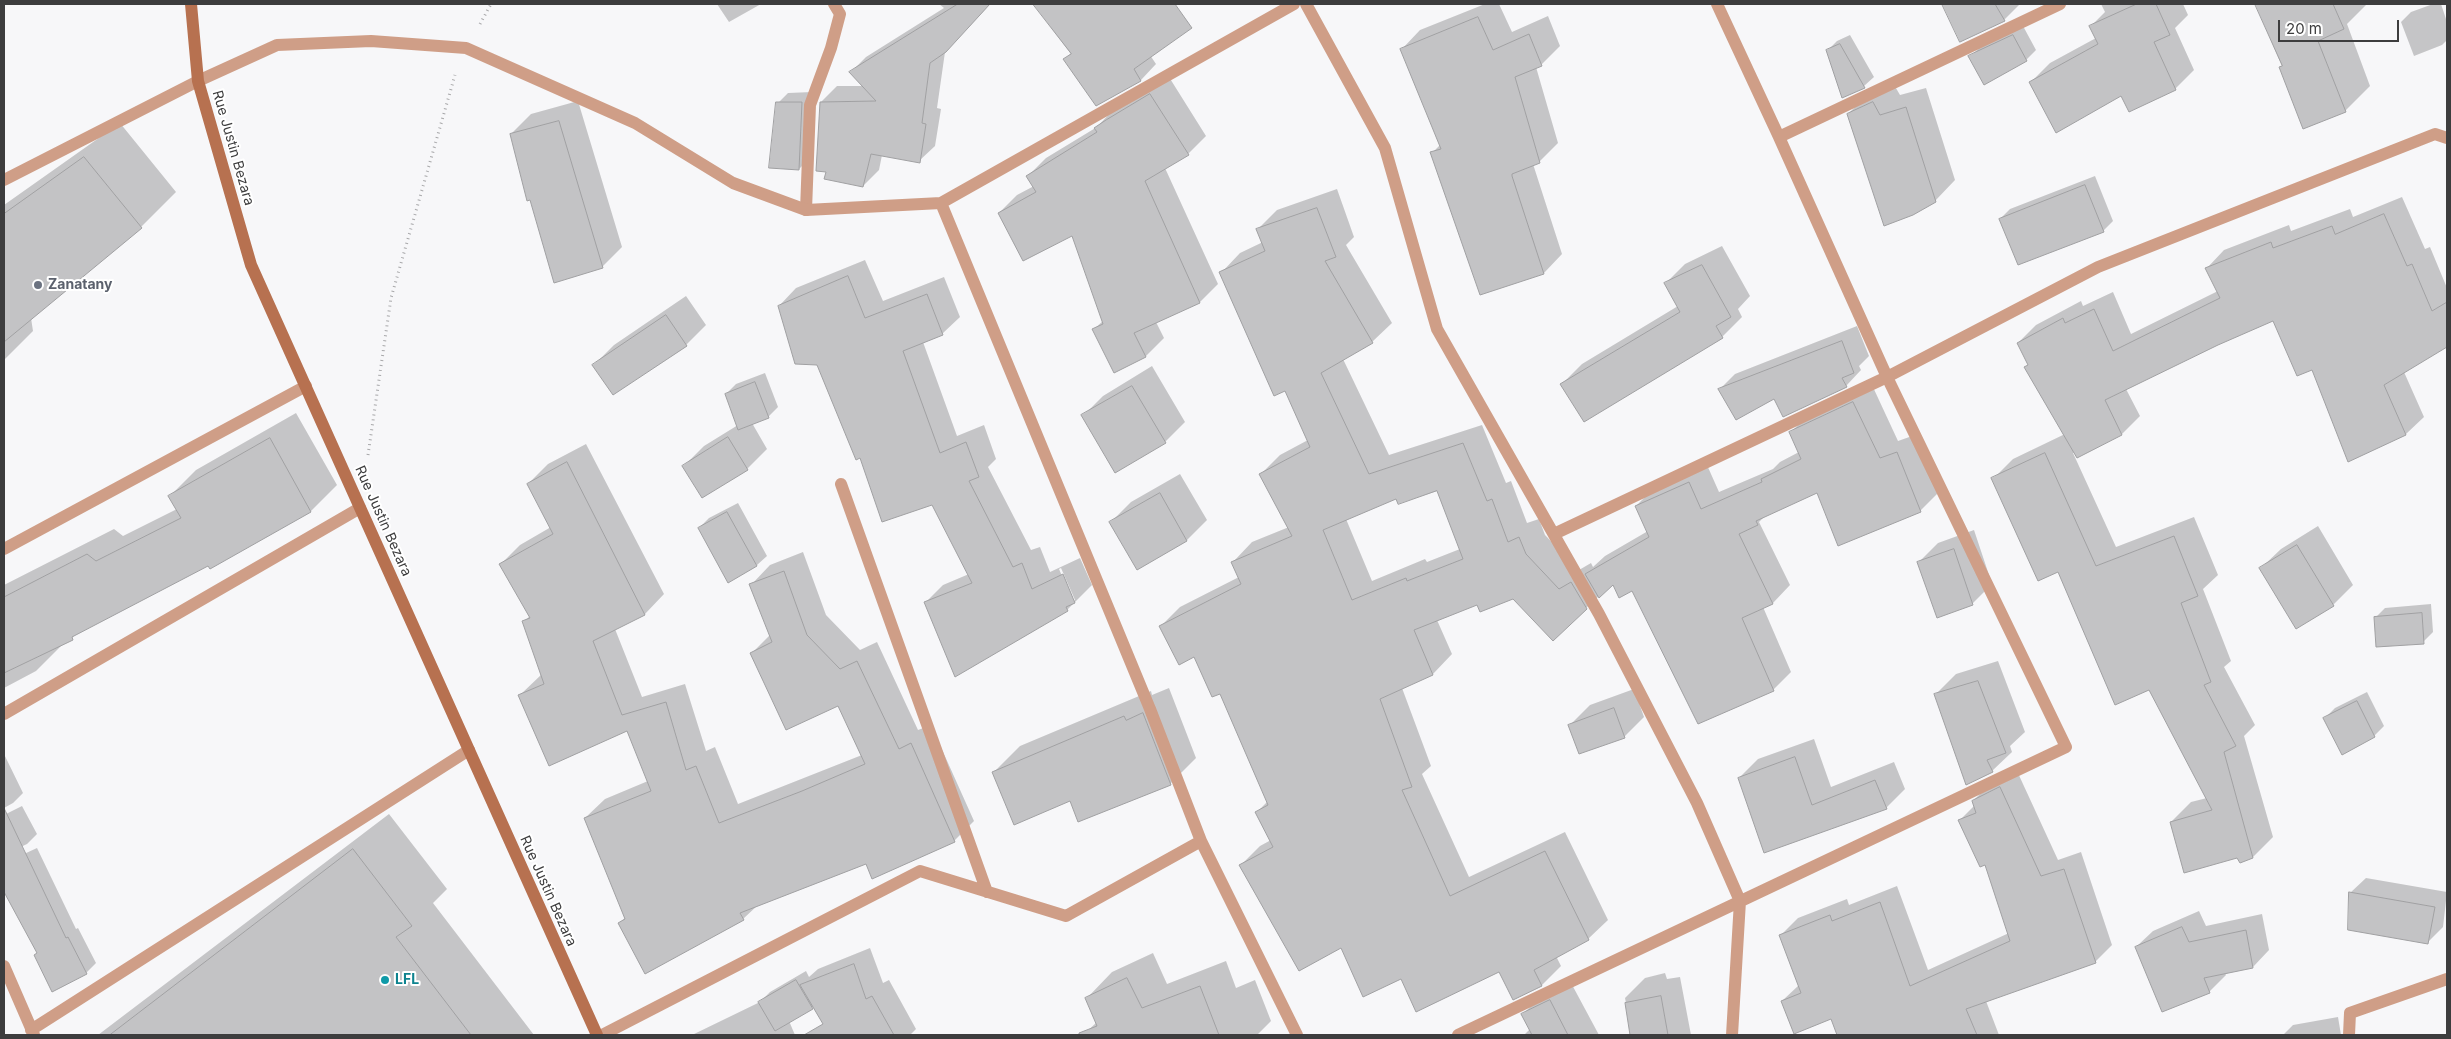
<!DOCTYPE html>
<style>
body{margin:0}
#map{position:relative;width:2451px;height:1039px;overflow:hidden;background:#f7f7f9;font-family:Inter,sans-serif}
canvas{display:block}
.frame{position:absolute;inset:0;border:5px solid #3d3d3e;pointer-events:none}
.scale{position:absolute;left:2278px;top:20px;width:121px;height:22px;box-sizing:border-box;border:2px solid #3d3d3e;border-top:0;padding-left:6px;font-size:15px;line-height:18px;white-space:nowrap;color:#3d3d3e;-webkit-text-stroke:4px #fff;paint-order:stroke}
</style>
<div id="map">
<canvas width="2451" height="1039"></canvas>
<div class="frame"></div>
<div class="scale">20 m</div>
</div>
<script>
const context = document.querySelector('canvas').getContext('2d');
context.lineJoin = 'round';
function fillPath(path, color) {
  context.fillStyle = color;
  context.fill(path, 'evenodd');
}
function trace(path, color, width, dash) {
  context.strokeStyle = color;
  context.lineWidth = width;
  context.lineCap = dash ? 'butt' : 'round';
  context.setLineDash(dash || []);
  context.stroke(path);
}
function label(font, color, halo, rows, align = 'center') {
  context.font = font + ' Inter,sans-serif';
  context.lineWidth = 4;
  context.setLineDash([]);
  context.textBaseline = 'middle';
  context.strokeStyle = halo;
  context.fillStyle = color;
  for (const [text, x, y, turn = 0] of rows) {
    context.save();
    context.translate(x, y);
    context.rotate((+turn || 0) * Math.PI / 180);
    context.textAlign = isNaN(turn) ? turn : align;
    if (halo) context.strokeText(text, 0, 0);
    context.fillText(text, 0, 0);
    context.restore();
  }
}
fillPath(new Path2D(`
 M717,4h44l-32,18z
 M939,4h51l-45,48 -8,56 4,1 -6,37 -16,15 -37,-6 -3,15 -16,16 -36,-15 -6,-69 16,-16h27l-13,-14 15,-15 78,-49z
 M1035,4h112l23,33 -20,18 6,9 -15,16 -44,25 -32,-46 7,-7z
 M1485,4h14l13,28 36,-16 12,30 -18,18 -6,3 22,76 -19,19 -6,2 29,90 -18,19 -112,-120 9,-9 -39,-95 18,-19z
 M1943,4h77l-16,16 -43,21z
 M2101,4h82l5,11 -13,13 19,42 -19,19 -53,5 -91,-12 19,-19 46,-25 -5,-12 14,-14z
 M2256,4h111l-20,20 23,62 -25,25 -64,-44 2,-2z
 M2433,4h8l6,18v18l-5,5 -28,11 -13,-34 10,-10z
 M2023,26l13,24 -10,10 -56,-3 10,-10z
 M1850,35l24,42 -10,9 -37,-35 10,-10z
 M1169,77l37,59 -18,18 -23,14 53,116 -18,18 -44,20 8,16 -18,18 -52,-27 9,-8 -30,-87 -74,-21 18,-18 17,-9 -6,-10 18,-18 51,-31 16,-17z
 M1893,83l7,12 26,-7 29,92 -20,21 -87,-87 20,-20z
 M812,92l-3,67 -10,10 -21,-66 10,-10z
 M578,101l44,146 -20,20 -91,-133 20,-20z
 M120,123l56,69 -35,35 -110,91 2,13 -29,29v-155z
 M2095,176l18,45 -10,10 -103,-12 10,-10z
 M1337,189l17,48 -8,8 46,78 -20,19 -29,17 46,96 93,-30 24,58 5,-2 16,42 12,-4 6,16 34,35 12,-7 2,4 12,-11 43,-25 -12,-25 18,-18 53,-23 12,27 54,-23 7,-7 19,-10 -8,-20 18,-18 63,-29 26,56 17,-6 23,58 -18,18 -103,-20 -50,23 -8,8 31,63 -17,18 -10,4 28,65 -18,18 -141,-101 -19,-6 -27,25 -72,-10 -37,6 -40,16 15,34 -19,20 -31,14 29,78 -9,8 47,103 96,-45 43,88 -20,19 -32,17 5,10 -19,19 -28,13 -15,-27 -97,7 -60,-31 -101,-82 19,-19 11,-6 -14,-28 11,-11 -48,-109 -26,-37 -33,-29 19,-19 59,-30 -6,-15 19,-20 37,-15 -28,-53 19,-19 28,-15 -23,-50 -64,-117 19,-20 23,-11 -5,-13 19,-19zM1437,490l23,59 -33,13 -2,-3 -53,22 -26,-62 51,-21z
 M2402,197l23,52 5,-2 17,41v57l-43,27 20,45 -18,17 -94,-66 -38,-49 -57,25 -91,45 14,27 -18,18 -44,22 -3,-4 -2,1 43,94 78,-30 24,58 -15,14 28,72 -7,6 31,58 -11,11 29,101 -20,20h-15l-67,-35 20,-20 16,-4 -57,-110 -92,-118 -65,-91 20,-20 52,-25 -39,-67 3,-3 -11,-21 18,-18 45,-24 2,5 30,-14 18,42 87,-43 -11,-23 17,-18 65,-25 2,6 59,-22 3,8z
 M1722,246l28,50 -12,13 4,8 -20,20 -160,47 20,-20 96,-58 -13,-22 20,-20z
 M865,260l18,41 61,-24 16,40 -18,17 -19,8 34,94 27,-11 12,34 -8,8 43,83 9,-3 10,25 30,-14 12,27 -25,25 -141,-8 17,-17 26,-11 -37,-71 -72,-46 -42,-93 -39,-58 17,-18zM1061,568l14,32 -2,2 -14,-33z
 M686,296l20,29 -20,20 -92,20 20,-20z
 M1857,326l12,30 -10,10 2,4 -15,16 -71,11 -56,-7 16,-16z
 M1152,366l33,56 -20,20 -82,-26 20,-20z
 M765,373l13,34 -10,10 -16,6 15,26 -20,20 -63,-3 20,-20 34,-21 -12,-31 10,-10z
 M296,413l41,72 -26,26 -101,57 -2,-3 -130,68 -16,12 -26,26 -32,17v-103l110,-56 9,7 54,-27 -7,-13 26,-26z
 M586,444l78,150 -19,20 -30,15 27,68 43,-13 21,67 9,-4 23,57 124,-49 -24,-51 -86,-51 18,-18 -19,-50 19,-20 33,-13 23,63 34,35 17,-8 41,88 13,-5 43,96 -20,20 -87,22 -109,42 -15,14 -124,4 7,-6 -41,-99 20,-19 43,-18 -21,-51 -107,-35 22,-21 -18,-53 6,-5 -29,-52 19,-19 31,-18 -23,-43 20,-20z
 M1180,474l27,46 -20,20 -49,29 -27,-47 20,-20z
 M738,503l29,53 -10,9 -58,-37 10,-10z
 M2318,526l35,59 -20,20 -72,-37 20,-19z
 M1974,530l18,54 -20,20 -54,-41 20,-20z
 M2431,604l2,28 -10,10 -48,-24 10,-10z
 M1998,661l27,71 -15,14 2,6 -20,19 -56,-77 20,-20z
 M1169,688l27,70 -26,26 -100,16 -76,-28 26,-26 131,-55 1,4z
 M1634,689l10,28 -20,20 -54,-12 20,-20z
 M2367,692l17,34 -10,10 -49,-18 10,-10z
 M1814,739l17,48 63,-25 11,27 -19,19 -121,44 -26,-74 19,-19z
 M4,754l19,39 -10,10 -9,5z
 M2017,771l41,89 23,-8 31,93 -17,17 -109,39 13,34h-160l-7,-17 -50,-17 17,-16 -18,-50 17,-17 49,-19 2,6 48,-19 31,84 81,-37 -24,-70 -26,-42 16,-16 -2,-4 17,-17z
 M22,806l15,28 -10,10 -23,11v-40z
 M389,814l58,75 -14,14 101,132h-436z
 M37,848l39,81 2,-1 18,35 -10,10 -48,-21 -34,-77v-7l7,-8z
 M2366,878l81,14 -4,35 -16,16 -77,-50z
 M2199,911l7,15 56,-12 7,36 -16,17 -28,6 1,2 -17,17 -73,-45 17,-16z
 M870,948l13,35 6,-3 27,49 -6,6h-79l-17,-29 -25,15 6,14h-103l68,-33 10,-10 36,-21 3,6 9,-8z
 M1153,953l14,31 59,-23 10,27 19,-8 16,41 -14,14h-174l14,-13 -10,-24 25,-26z
 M1665,973l2,6 13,-2 11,58h-59l-7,-37 20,-20z
 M1570,981l29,54h-75l6,-6 -8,-14 20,-20z
 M2338,1017l3,18h-58l10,-10z`), '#0003');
const building = new Path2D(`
 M958,4h32l-44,48 -16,11 -8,60 4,1 -6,39 -49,-9 -8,33 -39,-8 2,-7 -10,-1 4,-69 56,-1 -27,-29z
 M1033,4h142l17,24 -58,41 7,12 -45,25 -33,-47 8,-5z
 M1942,4h53l10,17 -45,21z
 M2137,4h19l14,31 -16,7 22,48 -47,22 -8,-16 -65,37 -27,-51 69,-38 -9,-18z
 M2255,4h78l11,25 -26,12 28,71 -43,17 -24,-62 3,-1z
 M1478,17l15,33 36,-16 13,32 -27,11 25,86 -28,11v2l32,98 -64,21 -50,-143 11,-3 -41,-100z
 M2013,35l14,26 -43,24 -16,-29z
 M1840,44l25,44 -23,10 -16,-48z
 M1150,94l39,61 -44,26 55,122 -66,30 12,24 -32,16 -22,-44 11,-5 -31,-88 -49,25 -25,-48 38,-21 -10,-16 71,-44 -3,-4 12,-8z
 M776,102h26l-3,68 -30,-2z
 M1873,102l7,13 26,-8 30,95 -23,13 -29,11 -37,-112z
 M559,121l44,147 -49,15 -24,-83 -3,1 -17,-67z
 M84,157l58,71 -138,114v-128z
 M2085,185l19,47 -86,33 -19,-46z
 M1317,208l19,49 -11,4 48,82 -52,30 48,101 94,-31 24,58 5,-2 16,43 11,-5 7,17 33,35 12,-7 16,27 -34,32 -40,-42 -33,13 -3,-7 -63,25 19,45 -53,24 32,88 -10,3 48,106 95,-45 44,89 -55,30 8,16 -29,14 -14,-28 -83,40 -15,-33 -38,18 -22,-49 -42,23 -60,-106 34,-18 -18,-35 13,-7 -48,-111 -8,3 -18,-40 -15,8 -20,-39 82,-42 -10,-22 61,-26 -33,-62 51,-27 -25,-56 -11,5 -55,-124 46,-21 -9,-22zM1437,491l26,68 -56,22 -1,-3 -54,22 -29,-70 73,-31 2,5z
 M2384,214l23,52 5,-2 20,47 15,-9v45l-63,38 22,50 -58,27 -36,-92 -15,6 -24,-55 -55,24 -113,55 17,35 -45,23 -53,-91 4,-2 -11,-22 46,-25 2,5 29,-14 19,42 107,-53 -15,-30 66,-26 2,6 59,-22 3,8z
 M1702,265l29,52 -15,9 7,12 -139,84 -24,-38 120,-72 -16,-29z
 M848,276l17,42 62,-24 16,41 -40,16 37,102 26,-11 13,35 -10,4 44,86 9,-4 10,26 31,-15 12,29 -9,4 2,4 -113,66 -31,-75 48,-19 -40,-78 -50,17 -22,-64 -4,2 -39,-95 -22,-1 -17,-58z
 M666,315l21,31 -74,49 -21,-30z
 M1842,341l12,32 -12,5 5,9 -64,30 -9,-18 -38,21 -18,-31z
 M755,382l14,36 -31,12 -13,-36z
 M1132,386l34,57 -51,30 -34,-58z
 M1853,402l27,56 17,-6 24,60 -83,34 -21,-53 -61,28 2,4 -19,9 34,70 -31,14 32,73 -76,33 -66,-133 -13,7 -6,-13 -14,13 -14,-24 64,-37 -14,-31 54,-24 12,27 61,-27 -1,-3 40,-20 -12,-27z
 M728,437l20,33 -46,28 -20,-32z
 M270,438l41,74 -101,57 -2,-3 -136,71 1,3 -69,33v-76l83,-43 9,7 85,-43 -13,-22z
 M2045,453l51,113 78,-30 24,60 -17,7 30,79 -7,3 32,61 -12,6 29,106 -13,5 -3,-5 -53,15 -14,-51 42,-12 -63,-120 -34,15 -57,-133 -20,9 -47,-103z
 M567,462l78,153 -52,26 29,74 44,-13 20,68 10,-4 23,57 83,-32 63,-27 -27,-58 -52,24 -36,-77 22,-11 -23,-58 35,-13 23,64 33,34 17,-8 42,88 12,-6 44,99 -83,37 -6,-15 -126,49 4,7 -99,54 -27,-51 7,-4 -41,-101 67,-27 -24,-60 -78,35 -31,-71 26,-11 -22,-63 8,-3 -31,-54 54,-30 -26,-50z
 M1160,493l27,48 -50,29 -28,-48z
 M727,512l30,54 -29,17 -30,-55z
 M2297,545l37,61 -38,23 -37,-61z
 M1954,549l19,56 -36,13 -20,-56z
 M2422,613l2,31 -48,3 -2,-30z
 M1978,681l28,72 -19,7 6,12 -27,13 -32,-91z
 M2357,701l18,36 -33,18 -19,-37z
 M1614,708l11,30 -46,16 -11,-29z
 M1143,713l28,72 -93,37 -8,-21 -56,24 -22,-53 132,-56 2,4z
 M1795,757l17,48 63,-25 12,29 -123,44 -26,-75z
 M2000,787l41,89 23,-7 32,94 -130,46 11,26h-140l-6,-16 -37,15 -13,-33 20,-8 -22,-58 51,-20 2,6 48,-19 30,84 100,-45 -25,-76 -5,2 -22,-47 18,-7 -4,-12z
 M4,808l62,130 2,-1 19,37 -35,18 -18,-37 3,-2 -33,-61z
 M353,849l59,77 -16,11 75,98h-361z
 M2349,892l86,15 -7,37 -80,-14z
 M2182,927l7,15 57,-12 7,38 -49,10 6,15 -48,19 -27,-65z
 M854,964l12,35 6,-3 22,39h-90l19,-11 -23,-39z
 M1127,978l15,30 58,-22 19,49h-140v-2l18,-7 -12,-28z
 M796,980l17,29 -38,22 -17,-29z
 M1661,996l7,39h-38l-5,-32z
 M1550,1000l18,35h-36l-11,-21z`);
fillPath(building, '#c3c3c5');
trace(building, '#a0a0a2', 1);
trace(new Path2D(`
 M480,24l11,-20
 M368,455l23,-157 64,-223`), '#a8a8aa', 3, [1, 4]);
trace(new Path2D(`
 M806,210l4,-105 21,-57 9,-34 -6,-10`), '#cf9e87', 12);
trace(new Path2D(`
 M1306,4l79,144 52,181 162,285 98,189 43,98 -8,134
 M1717,4l62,133 281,-133
 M4,180l194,-99 79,-36 94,-4 95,7 169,75 98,60 73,27 135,-7 353,-199
 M841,484l146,408
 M1554,534l333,-157 211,-110 337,-133 12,4
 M4,549l302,-163
 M4,714l356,-206
 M1201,841l96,194
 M4,966l30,69
 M31,1030l438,-280
 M602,1035l318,-164 146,45 135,-75 -51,-132 -209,-506
 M1458,1035l608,-288 -179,-370 -108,-240
 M2349,1035l1,-22 97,-34`), '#cf9e87', 12);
trace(new Path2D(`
 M191,4l7,77 53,184 346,770`), '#b77150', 12);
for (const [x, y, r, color] of [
 [38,285,5,"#6b7280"],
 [385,980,5,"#0f9aa8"]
]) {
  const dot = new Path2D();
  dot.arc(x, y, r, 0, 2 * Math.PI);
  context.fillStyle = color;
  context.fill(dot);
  trace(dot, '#fff', 2);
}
label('14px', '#3d3d3e', '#fff', [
 ["Rue Justin Bezara",233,148,74],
 ["Rue Justin Bezara",383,521,66],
 ["Rue Justin Bezara",548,891,66]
]);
label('bold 14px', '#5b616d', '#fff', [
 ["Zanatany",48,285]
], 'left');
label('bold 14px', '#0d838f', '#fff', [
 ["LFL",395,980]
], 'left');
</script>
